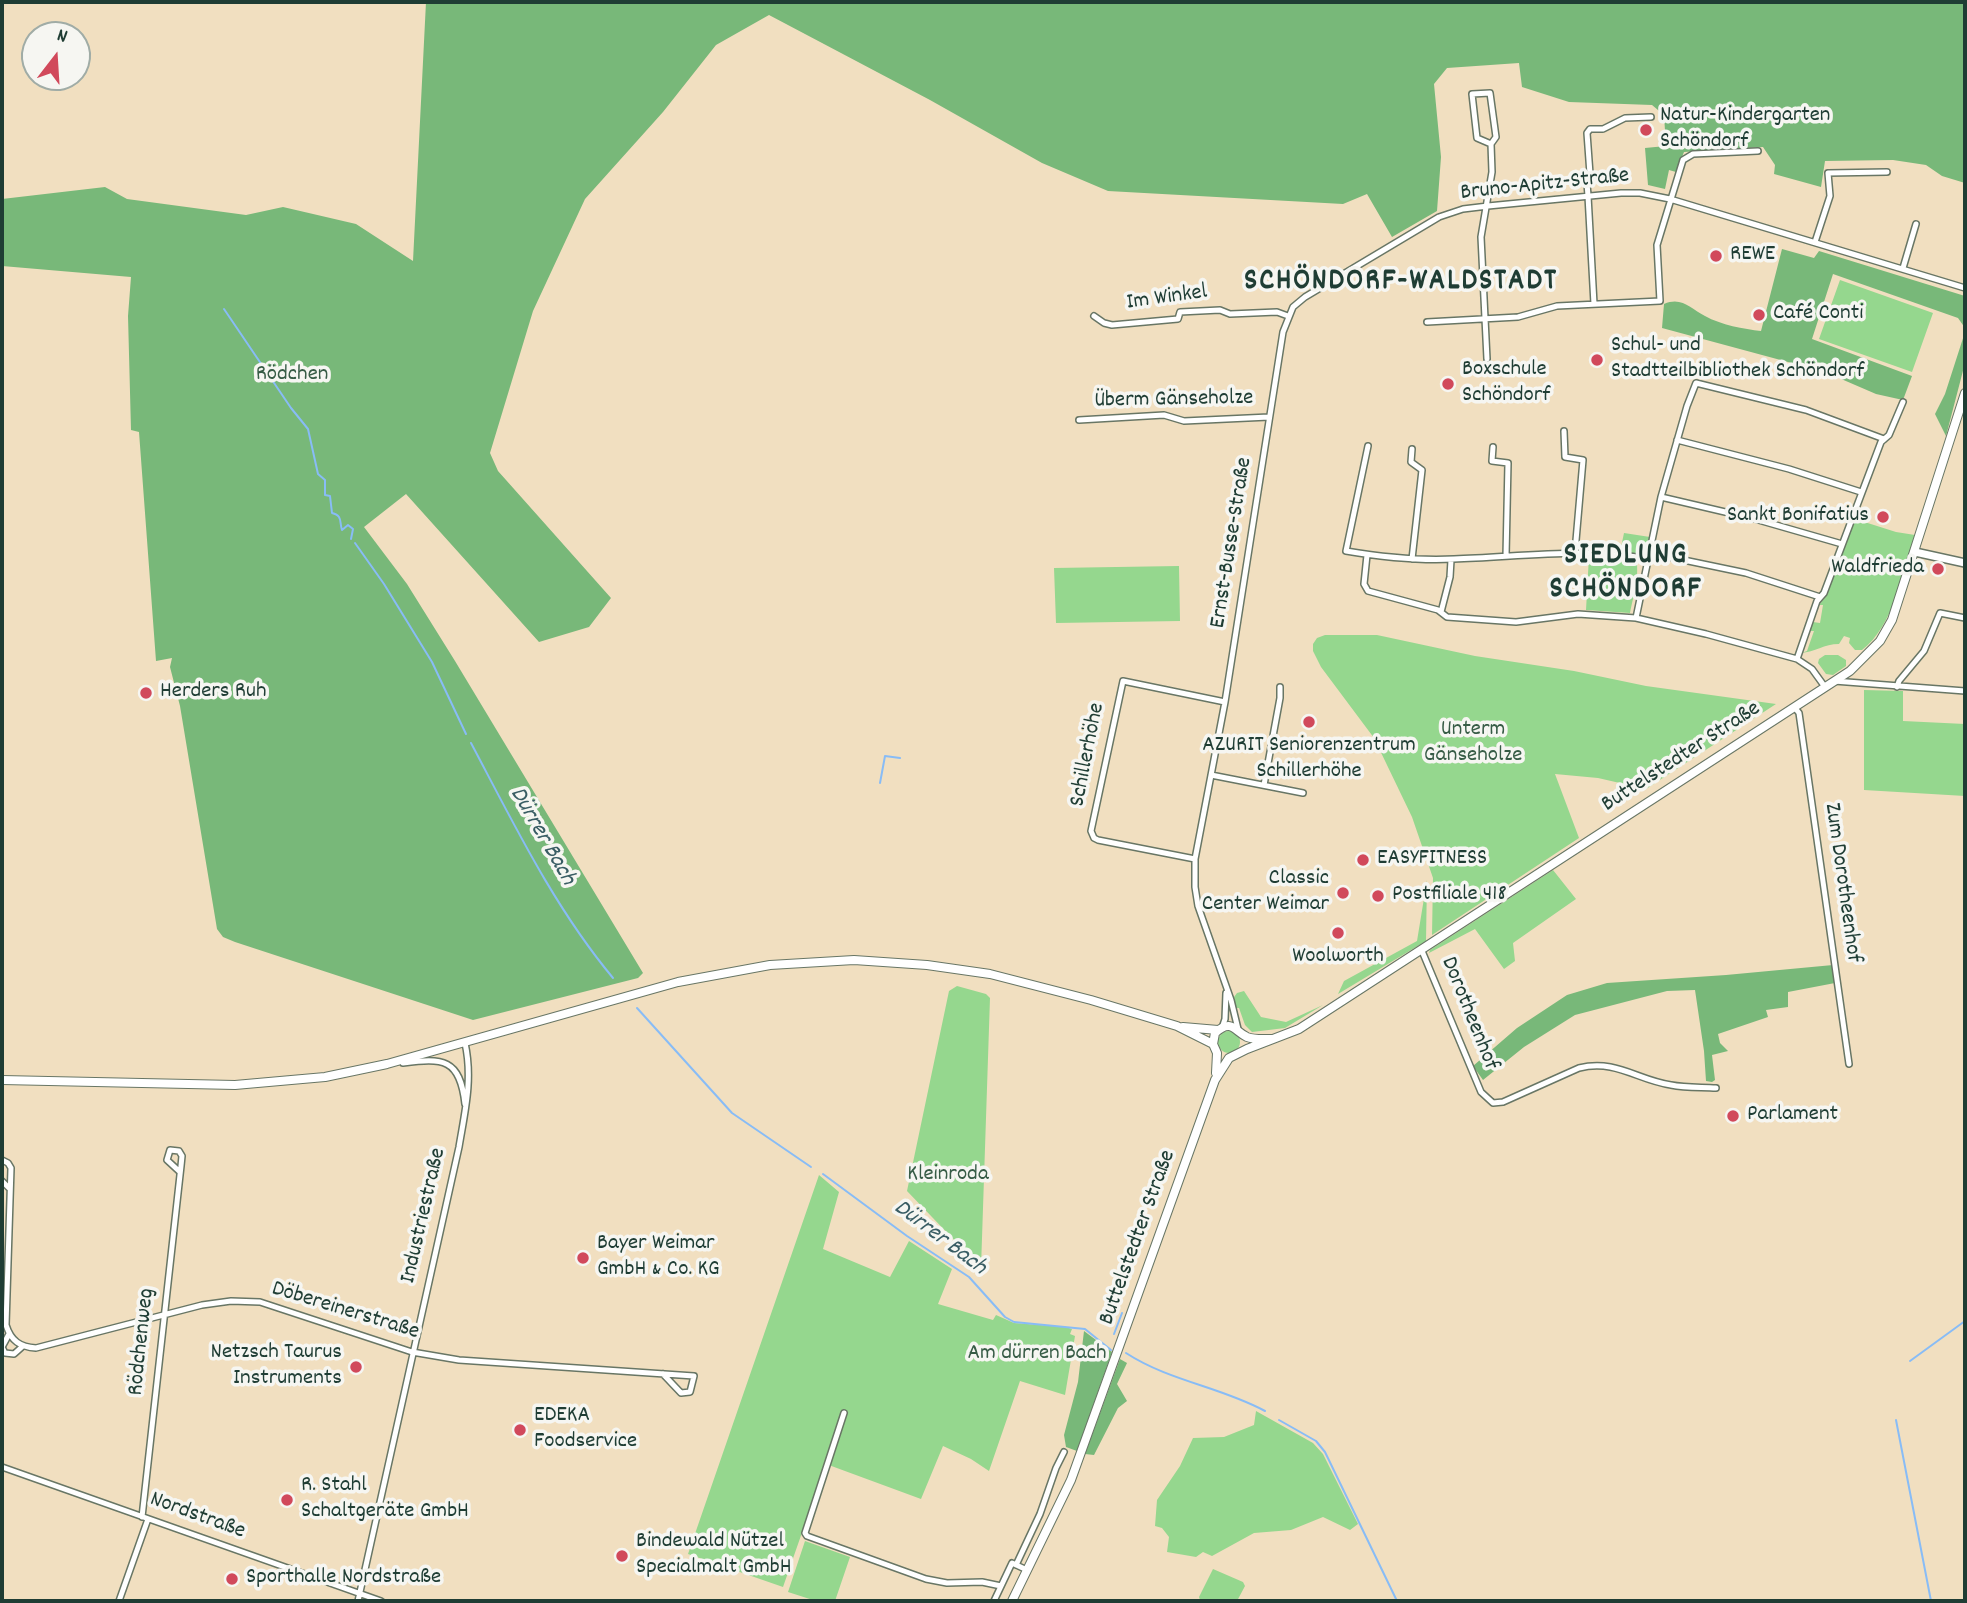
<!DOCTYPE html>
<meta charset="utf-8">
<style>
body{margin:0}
#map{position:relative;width:1967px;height:1603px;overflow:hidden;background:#f1dfc0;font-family:Dekko,sans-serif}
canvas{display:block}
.frame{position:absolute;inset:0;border:4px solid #1f3d34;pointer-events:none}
.north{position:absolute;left:21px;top:21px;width:70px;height:70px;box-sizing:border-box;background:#f6f6f2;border:2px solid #a0aca6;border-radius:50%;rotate:17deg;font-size:19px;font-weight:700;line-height:28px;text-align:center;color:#1f3d34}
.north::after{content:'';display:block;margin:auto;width:24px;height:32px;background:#d1495b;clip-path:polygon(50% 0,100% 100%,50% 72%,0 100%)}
</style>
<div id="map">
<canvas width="1967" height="1603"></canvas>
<div class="frame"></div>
<div class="north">N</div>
</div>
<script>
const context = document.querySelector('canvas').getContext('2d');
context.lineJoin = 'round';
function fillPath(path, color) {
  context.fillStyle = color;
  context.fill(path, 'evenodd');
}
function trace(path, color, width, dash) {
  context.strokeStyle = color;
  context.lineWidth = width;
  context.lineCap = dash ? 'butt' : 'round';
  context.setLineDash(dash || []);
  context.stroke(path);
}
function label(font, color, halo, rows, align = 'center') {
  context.font = font + ' Dekko,sans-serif';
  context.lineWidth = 7;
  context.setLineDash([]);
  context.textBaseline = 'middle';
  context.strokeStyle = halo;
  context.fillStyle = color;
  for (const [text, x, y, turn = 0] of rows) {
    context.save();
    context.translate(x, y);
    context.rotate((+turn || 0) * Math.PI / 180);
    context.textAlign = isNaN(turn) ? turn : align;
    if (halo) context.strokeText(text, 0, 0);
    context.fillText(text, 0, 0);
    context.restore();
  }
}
fillPath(new Path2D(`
 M1840,280l93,33 -21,59 -93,-33z
 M1855,519l41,13 19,3c-11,35 -22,92 -53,115h-7l-6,-7 1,-5 -6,-2 -5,8c-15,0 -24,8 -38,9l6,-2 7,-20h-5l4,-9 7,1 3,-18h-4l8,-10z
 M1624,533l26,4 -4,14 -6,3 -20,-2z
 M1589,556l48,8c1,21 -3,29 -7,49l-44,-3z
 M1179,566l1,55 -124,2 -2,-55z
 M1325,635h52l98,21 99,15 72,15 130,18 -130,85 -48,-11 -43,-4 24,64 -147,97 1,-57 -21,-61 -38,-79 -53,-71 -8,-16v-7l4,-6z
 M1825,655h13l8,5v6l-13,9 -7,-1 -8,-11 1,-4z
 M1864,690l39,1v30l62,3v72l-101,-6z
 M1553,870l23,29 -63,44 2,18 -11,8 -29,-40 -46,24 1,-3z
 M1427,880l-1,61 -88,53 6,-13 73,-40z
 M957,986l29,8 4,4 -9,270 -74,-77 42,-200z
 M1244,991l17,26 25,5 37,-17 -38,23 -33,4 -7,-7 -6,-17h-3l-2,-11 3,-4z
 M1218 1042a11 11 0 1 1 22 0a11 11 0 1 1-22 0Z
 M819,1175l20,17 -16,57 67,28 19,-36 43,28 -14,35 55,16 3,-5 18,8 52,4 6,2 -2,5 5,2 -10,59 -45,-14 -31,90 -18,-12 -28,-13 -22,53 -95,-35 -43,123 -95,-33z
 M1256,1411l57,32 10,11 35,70 -8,6 -27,-13 -32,13 -37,3 -42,23 -9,-4 -7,5 -29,-5 2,-15 -7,-9 -7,-2 2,-26 23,-34 13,-28 31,-1 30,-12z
 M805,1541l45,16 -15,44h-19l-28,-9z
 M1213,1569l30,13 2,4 -8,15 -37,-1 -1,-3z`), '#95d78e');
fillPath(new Path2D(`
 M426,2h1539v181l-23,-7 -16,-11 -33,-5 -68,1 -4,26 -47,-13 1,-9 -12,-18 -79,5 -8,20 -7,-2 -4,19 -17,-4 -3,-37 21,-2 -2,-31 -12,-10 -83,-3 -47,-15 -3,-24 -72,5 -13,16 7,73 -4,54 -45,26 -25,-43 -24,10 -235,-13 -66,-28 -112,-63 -161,-85 -53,30 -53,67 -78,87 -52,112 -43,142 8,18 113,127 -22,29 -50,15 -133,-148 -42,33 43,57 48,77 188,312 -5,5 -165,42 -238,-78 -12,-5 -6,-8 -37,-223 -10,-39 2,-9 -16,3 -17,-229 -8,-2 -3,-114 3,-39 -129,-11v-67l103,-12 22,12 119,16 37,-8 73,17 57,37z
 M1782,249l32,9 5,-7 146,45v32l-7,-10 -125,-44 -21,65 100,37 -9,24 -27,-6 -51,-22 -163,-44 2,-24c18,-8 27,5 41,12 16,9 39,13 56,15z
 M1965,332v31l-19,73 -11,-22 10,-20z
 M1833,965l2,18 -47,9v15l-22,3 2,7 -50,17 2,9 8,8 -16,4 3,25 -3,2 -6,-1 -2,-30 -9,-61 -28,1 -92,24 -51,32 -41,33 -10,-14 44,-38 50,-33 40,-12 119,-8z
 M1084,1331l28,21 -35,99 -11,-4 -2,-12 14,-53z
 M1120,1359l7,4 -10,21 10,17 -9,7 -24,47 -9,-1z`), '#78b879');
trace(new Path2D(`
 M224,309l67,99 17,21 10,45 7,6v15l5,1 2,17c11,3 7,8 10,17l6,-5 5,4 -2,10
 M355,543l29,41 48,78 34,72
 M471,743c43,81 83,164 142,235
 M880,783l5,-27 15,2
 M637,1008l95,105 79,54
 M823,1174l84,62 62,41 36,40 9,5 71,7 26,21
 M1114,1334l8,-21
 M1126,1353c43,28 95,34 139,58
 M1910,1361l55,-40
 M1279,1420l37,21 9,11 72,149
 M1896,1420l35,181`), '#88bcf6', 2);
const street = new Path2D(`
 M1815,242l15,-46 -2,-23 59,-1
 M1903,268l13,-44
 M1594,304l-6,-108 -1,-13 3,-9 -3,-41 3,-4h13l22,-11 26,-1
 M1094,316l10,7 8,2 66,-6 2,-7 40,-2 10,4 47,-2 11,4
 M1427,322l91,-5 39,-11 103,-5 -3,-56 26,-85 10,-6 65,-3
 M1487,359l-6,-122 11,-65 -1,-28 5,-7 -6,-44 -18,1 5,44 14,6
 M1079,420l85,-5 20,6 85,-4
 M1564,431l1,26 18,3 -8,92
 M1677,440l112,29 72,23
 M1368,446l-22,105c36,6 72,10 108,8 65,-2 130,-12 195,0
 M1493,447l-1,14 16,2 -2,93
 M1661,497l94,22 87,25
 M1650,553l96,20 74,24
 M1367,555l-3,29 4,7 70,19 9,7 69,5 62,-8 58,4 70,16 91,25 15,10 13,18
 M1412,559l10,-89 -11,-8 1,-13
 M1441,612l9,-35 1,-17
 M1636,618l25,-121 26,-91 9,-23 110,27 78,29
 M1797,659l20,-58 7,-8 57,-151 8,-7 14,-33
 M1834,681l131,10
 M1897,687l2,-6 25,-30 16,-38 25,5
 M1795,708l4,5 50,351
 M1211,775l92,18
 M1264,785l16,-87v-11
 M1195,859l-97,-19 -4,-2 -3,-7 32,-150 102,21
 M1422,951l59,141 12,11 10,-1 76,-34c37,-9 58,12 92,17 15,3 31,2 45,3
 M1222,1028l3,-9 1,-26
 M1238,1029l-7,-29 -33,-94 -3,-19v-28l30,-157 58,-370 10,-25 12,-10 134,-80 24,-8 25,-3 133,-13h19l30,6 295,89
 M403,1063c40,-5 57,-5 62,41
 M2,1160l6,3 3,5 -5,157c5,16 14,22 30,23l166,-43 29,-4 29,1 152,50 47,8 235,16 -4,16 -9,1 -18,-19
 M2,1181l8,8
 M9,1334l-7,13 3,6 9,1 9,-8
 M844,1413l-39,120 2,3 119,43 21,4 35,-1 19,4
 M2,1467l379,134
 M142,1517l39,-351 1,-10 -3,-5 -9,-1 -3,10 13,12
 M1016,1565l24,-51 16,-46 8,-16
 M119,1601l29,-82
 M358,1601l101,-454c6,-36 14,-68 6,-104
 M994,1601l18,-38 15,7`);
const secondary = new Path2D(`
 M1915,552l50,11`);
const primary = new Path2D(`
 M1183,1027l35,3
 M1213,1044l2,-11c17,-15 19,-2 32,4 7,3 17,2 25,2
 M2,1080l233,5 90,-8 62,-13 291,-82 92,-17 84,-5 73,5 63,9 101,26 86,26 36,18 4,9 -1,20
 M1012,1601l59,-121 144,-400 14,-22 18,-9 52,-20 551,-358 30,-30 12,-21 73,-227`);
trace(street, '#687665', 8);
trace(secondary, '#687665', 10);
trace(primary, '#687665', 10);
trace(street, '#fff', 5);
trace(secondary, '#fff', 7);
trace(primary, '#fff', 8);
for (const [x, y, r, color] of [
 [1646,130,7,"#d1495b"],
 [1716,256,7,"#d1495b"],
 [1759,315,7,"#d1495b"],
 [1597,360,7,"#d1495b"],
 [1448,384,7,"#d1495b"],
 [1883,517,7,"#d1495b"],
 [1938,569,7,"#d1495b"],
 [146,693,7,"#d1495b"],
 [1309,722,7,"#d1495b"],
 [1363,860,7,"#d1495b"],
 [1343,893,7,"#d1495b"],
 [1378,896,7,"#d1495b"],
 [1338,933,7,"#d1495b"],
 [1733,1116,7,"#d1495b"],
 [583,1258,7,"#d1495b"],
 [356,1367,7,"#d1495b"],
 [520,1430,7,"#d1495b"],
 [287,1500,7,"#d1495b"],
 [622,1556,7,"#d1495b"],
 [232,1579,7,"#d1495b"]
]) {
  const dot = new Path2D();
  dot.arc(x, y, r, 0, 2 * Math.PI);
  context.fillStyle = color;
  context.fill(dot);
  trace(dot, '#f6f6f2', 2.5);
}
label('23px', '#1f3d34', '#f6f6f2', [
 ["Natur-Kindergarten",1660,117],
 ["Schöndorf",1660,143],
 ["REWE",1730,256],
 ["Café Conti",1773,315],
 ["Schul- und",1611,347],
 ["Stadtteilbibliothek Schöndorf",1611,373],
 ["Boxschule",1462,371],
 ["Schöndorf",1462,397],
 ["Sankt Bonifatius",1869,517,"right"],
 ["Waldfrieda",1924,569,"right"],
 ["Herders Ruh",160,693],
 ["AZURIT Seniorenzentrum",1309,747,"center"],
 ["Schillerhöhe",1309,773,"center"],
 ["EASYFITNESS",1377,860],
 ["Classic",1329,880,"right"],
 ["Center Weimar",1329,906,"right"],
 ["Postfiliale 418",1392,896],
 ["Woolworth",1338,958,"center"],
 ["Parlament",1747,1116],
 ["Bayer Weimar",597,1245],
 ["GmbH & Co. KG",597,1271],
 ["Netzsch Taurus",342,1354,"right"],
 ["Instruments",342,1380,"right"],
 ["EDEKA",534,1417],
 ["Foodservice",534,1443],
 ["R. Stahl",301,1487],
 ["Schaltgeräte GmbH",301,1513],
 ["Bindewald Nützel",636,1543],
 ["Specialmalt GmbH",636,1569],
 ["Sporthalle Nordstraße",246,1579]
], 'left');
label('23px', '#1f3d34', '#f6f6f2', [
 ["Bruno-Apitz-Straße",1545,186,-6],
 ["Im Winkel",1167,299,-8],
 ["Überm Gänseholze",1174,401,-1],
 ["Ernst-Busse-Straße",1233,543,-81],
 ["Schillerhöhe",1089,755,-79],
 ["Buttelstedter Straße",1682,758,-33],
 ["Zum Dorotheenhof",1841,883,82],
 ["Dorotheenhof",1468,1014,68],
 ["Industriestraße",425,1216,-77],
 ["Buttelstedter Straße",1139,1238,-70],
 ["Döbereinerstraße",345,1312,17],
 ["Rödchenweg",143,1342,-84],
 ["Nordstraße",197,1517,20]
]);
label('23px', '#375c46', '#f6f6f2', [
 ["Rödchen",292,376],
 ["Unterm",1473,731],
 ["Gänseholze",1473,757],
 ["Kleinroda",948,1176],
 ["Am dürren Bach",1037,1355]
]);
label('italic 24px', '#395d64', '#f6f6f2', [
 ["Dürrer Bach",541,837,60],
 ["Dürrer Bach",939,1239,37]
]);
context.letterSpacing = '2px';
label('bold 30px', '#1f3d34', '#f6f6f2', [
 ["SCHÖNDORF-WALDSTADT",1401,284],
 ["SIEDLUNG",1626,558],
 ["SCHÖNDORF",1626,592]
]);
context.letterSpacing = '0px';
</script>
